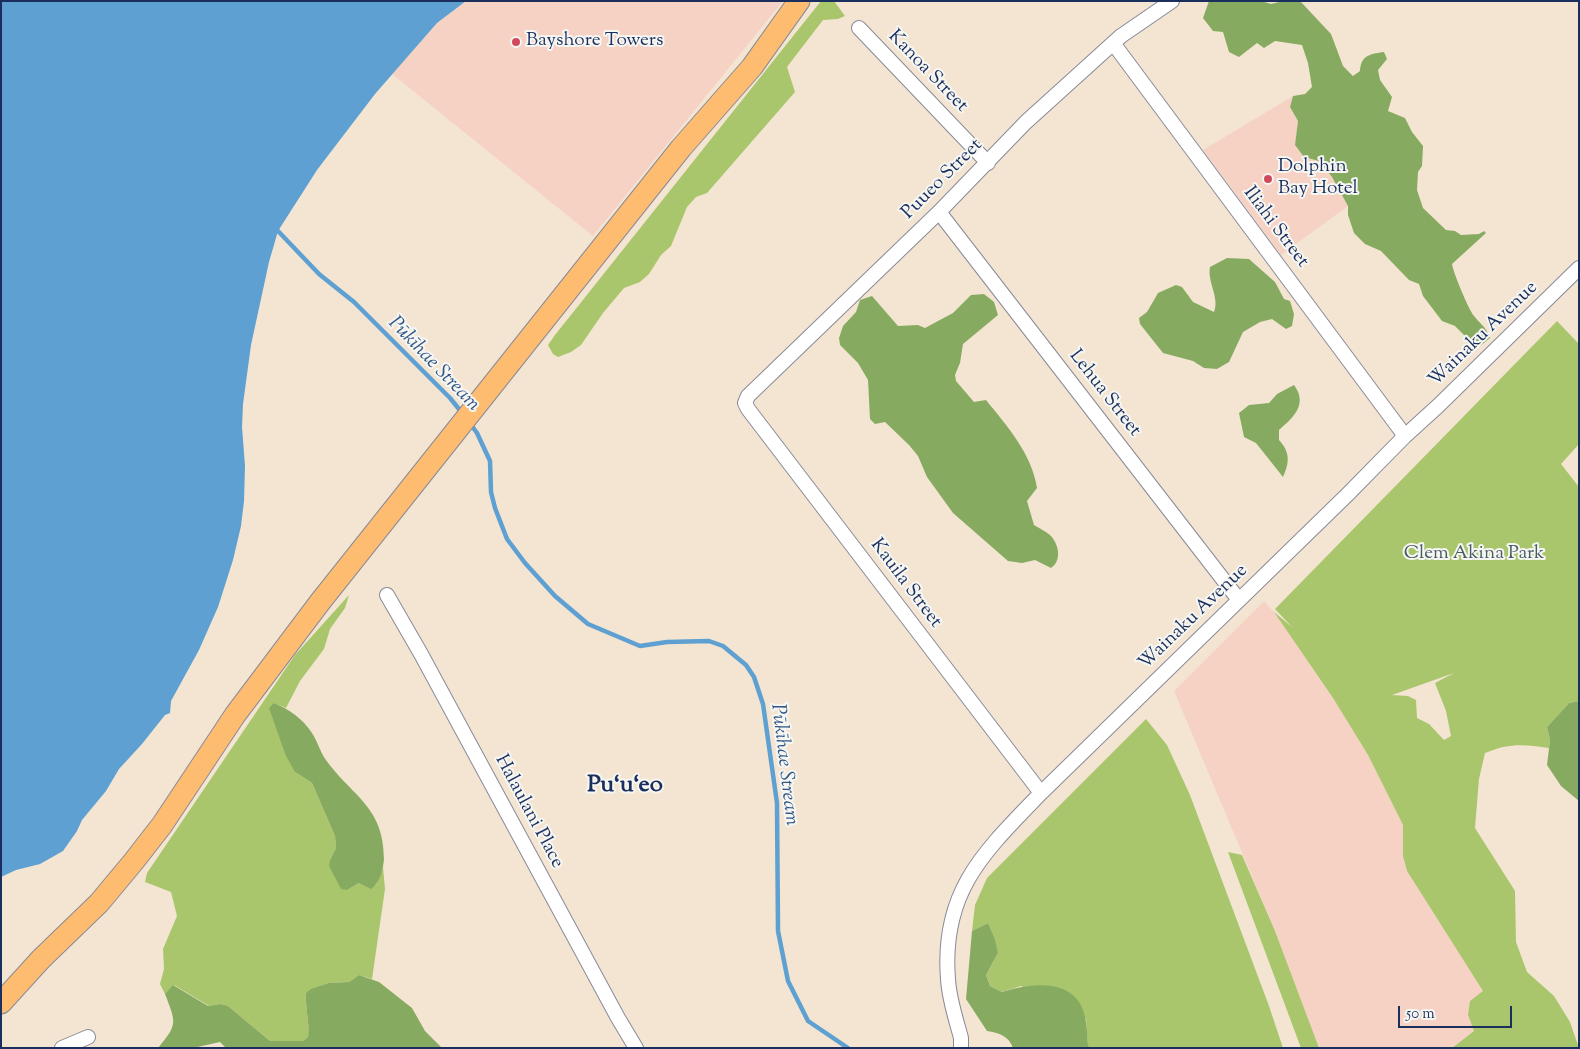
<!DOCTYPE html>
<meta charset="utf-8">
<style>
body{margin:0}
#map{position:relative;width:1580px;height:1049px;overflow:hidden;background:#f4e5d2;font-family:"Sorts Mill Goudy",serif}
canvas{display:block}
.frame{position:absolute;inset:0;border:2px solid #1b2f5e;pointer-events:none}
.scale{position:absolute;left:1398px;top:1006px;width:114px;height:22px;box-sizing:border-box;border:2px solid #1b2f5e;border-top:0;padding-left:6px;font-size:15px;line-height:18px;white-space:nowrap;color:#1b2f5e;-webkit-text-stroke:4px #f6f6f2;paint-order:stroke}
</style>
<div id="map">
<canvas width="1580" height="1049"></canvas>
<div class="frame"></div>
<div class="scale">50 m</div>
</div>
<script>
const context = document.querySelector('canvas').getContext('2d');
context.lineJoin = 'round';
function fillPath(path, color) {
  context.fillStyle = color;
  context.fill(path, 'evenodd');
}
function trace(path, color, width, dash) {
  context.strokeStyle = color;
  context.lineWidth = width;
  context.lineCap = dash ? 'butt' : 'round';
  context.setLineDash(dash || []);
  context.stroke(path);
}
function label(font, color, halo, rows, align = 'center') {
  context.font = font + ' "Sorts Mill Goudy",serif';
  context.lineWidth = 4;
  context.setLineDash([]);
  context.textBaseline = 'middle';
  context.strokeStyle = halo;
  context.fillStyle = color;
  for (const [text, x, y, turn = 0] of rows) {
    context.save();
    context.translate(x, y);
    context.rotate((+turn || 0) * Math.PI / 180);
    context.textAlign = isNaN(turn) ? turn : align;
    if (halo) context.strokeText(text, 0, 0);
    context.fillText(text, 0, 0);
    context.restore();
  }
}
fillPath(new Path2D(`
 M466,1h317l-190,235 -201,-162 45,-51z
 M1293,96l-3,11 8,14 -3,24 9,12 15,4 13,16 16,29 -67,49 -78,-105z
 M1264,601l10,11 59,86 35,57 35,70v31l4,15 77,120 -16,24 6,16 -22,17h-133l-5,-12 -39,-105 -101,-240z`), '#f6d2c4');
fillPath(new Path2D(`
 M821,1h13l11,15 -7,3 -15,1 -36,47 8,25 -88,101 -11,4 -9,10 -16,39 -10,9 -12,19 -9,8 -16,6 -21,25 -22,32 -10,7 -13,5 -5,-3 -5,-9 7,-10z
 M1557,321l22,23v100l-18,20 18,23v214l-10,2 -22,24 3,13 -1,8c-25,-4 -41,-5 -64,5l-6,26 -4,49 40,63 1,51 11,30 27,24 16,26 9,26h-127l22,-17 -6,-16 2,-14 13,-10 -76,-120 -4,-15v-31l-35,-70 -35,-57 -59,-86 18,15 -17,-18zM1454,673l-19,10 11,28 5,25 -7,4 -15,-16 -12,-6 -1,-18 -8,-4 -16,-1z
 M349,595l-4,13 -15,21 -6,20 -24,32 -14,27 -12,-5 21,69 17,11 23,53 1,12 -6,12 17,30 12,-7 17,2 7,-18 2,22 -13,90 -13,-4 -10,7 -20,1 -23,10c-1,15 4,30 2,44l-5,4h-33l-42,-35 -7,-2 -12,2 -35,-21 -9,9 -5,-10 4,-15 -1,-20 14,-33 -6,-24 -26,-10 2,-9 148,-218z
 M1146,719l21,26 23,50 79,211 14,42h-193l-2,-3 -2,-26 -65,-33 -19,6 -12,-6 -4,-11 12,-22 -10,-30 -16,8 3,-26 12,-27z
 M1228,852l14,3 33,76 44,117h-18z`), '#a9c66d');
fillPath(new Path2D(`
 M1209,1h52l10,3 12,-3h17l31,33 12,32 10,10 7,-5c1,-16 10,-17 24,-19l3,7 -9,11 2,10 12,17 -4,14 17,7 7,14 11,14 -1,20 -4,6 -1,18 6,18 23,22 9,1 6,4 18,-1 5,-3 2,2 -34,31c1,8 16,44 22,52 8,10 11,9 16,22l-10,8 -13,-2 -2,-8 -10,-10 -13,-5 -19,-25 -4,-12 -10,-4 -28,-29 -16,-7 -11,-11 -6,-18v-9l-16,-29 -13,-16 -15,-4 -9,-12 3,-24 -8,-14 3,-11 12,-2 7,-7 -4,-24 -6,-18 -27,-4 -11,7 -7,-5 -18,14 -10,-5 -6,-20 -10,-1 -10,-13z
 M1227,258l22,1 26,23 9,17 6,2 4,13 -2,12 -6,3 -14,-10 -12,3 -17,10 -14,30 -12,7 -13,-1 -11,-7 -30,-8 -23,-29 -1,-6 8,-6 11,-19 18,-8 6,2 11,15 21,10c6,-14 -7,-30 -4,-45z
 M984,294l10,8 4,13 -35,29 -3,19 -5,12 1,6 18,21 12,-2c21,26 46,54 51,88l-10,13 7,24c5,3 13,7 17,11 8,9 11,25 0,32l-16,-8 -13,3 -14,-2 -55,-48 -26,-36 -9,-21 -9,-11 -24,-23 -10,2 -5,-5 -2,-39 -10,-17 -18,-18 -1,-7 4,-12 13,-14 4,-12 12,-4 26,30 20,-1 7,3 28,-15 18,-18z
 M1294,385c14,19 0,32 -15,45v10c11,12 11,22 4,37l-27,-34 -12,-6 -5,-24 10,-8 20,-2 8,-9z
 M1579,701v100l-18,-15 -14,-21 3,-25 -3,-13 22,-24z
 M274,703c15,6 29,16 38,30 6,9 8,19 14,27 27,37 58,47 58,99 -1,11 -4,24 -13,30l-12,-6 -12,7 -6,-1 -12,-23 1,-6 6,-12 -1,-12 -23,-53 -17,-11 -9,-16 -17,-48z
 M988,923l7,17 3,13 -12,22 4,11 12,6c24,-7 60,-14 77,10 8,12 8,29 9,43l2,3h-77c-4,-12 -14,-15 -26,-17l-21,-32 6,-68z
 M359,975l20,7 33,26 13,23 17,17h-216l-6,-6 -27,6h-35c20,-24 18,-25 7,-54l8,-9 35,21 13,-2 7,2 42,35h33l5,-4c2,-14 -3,-29 -2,-44l5,-4 18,-6 20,-1z`), '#86ab60');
fillPath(new Path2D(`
 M1,1h465l-29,22 -62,71 -58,76 -39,61 -9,31 -18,83 -8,59 -1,23 3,39 -1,35 -3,25 -8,34 -15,47 -19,43 -28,51 -1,12 -5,2 -23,29 -23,25 -13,22 -24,29 -5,11 -14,20 -23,13 -24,6 -15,7z`), '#5da0d1');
trace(new Path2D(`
 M278,231l41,43 35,28 96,96 13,16
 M469,422l8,11 13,28 1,31 4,16 12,31 18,24 30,33 33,28 52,22 27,-4 42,-1 14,5 23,19 8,12 9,27 14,99 1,128 10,50 20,40 40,27`), '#5da0d1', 4.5);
const street = new Path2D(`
 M859,28l129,135
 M1113,43l292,393
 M939,212l300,388
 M387,595l34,59 197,364 18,30
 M1041,793l-293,-384 -3,-6 3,-7 191,-184 87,-90 95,-86 51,-35
 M62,1048l26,-11
 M961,1048v-10c-5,-19 -12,-39 -13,-59 -7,-88 36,-127 93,-186l307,-299 57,-58 33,-30 141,-138`);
const primary = new Path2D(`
 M1,1003l40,-44 58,-56 35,-42 28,-36 73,-110 85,-113 361,-454 71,-81 47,-66`);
trace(street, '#888a98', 16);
trace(primary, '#888a98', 23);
trace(street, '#fff', 14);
trace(primary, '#fdbc70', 21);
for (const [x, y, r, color] of [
 [516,42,5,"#d1495b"],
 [1268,179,5,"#d1495b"]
]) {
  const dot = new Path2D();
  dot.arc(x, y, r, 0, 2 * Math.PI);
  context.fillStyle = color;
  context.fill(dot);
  trace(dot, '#f6f6f2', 2);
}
label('19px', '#1b2f5e', '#f6f6f2', [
 ["Bayshore Towers",526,42],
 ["Dolphin",1278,168],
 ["Bay Hotel",1278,190]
], 'left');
label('19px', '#1b2f5e', '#f6f6f2', [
 ["Kanoa Street",927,72,46],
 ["Puueo Street",943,180,-45],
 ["Iliahi Street",1275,228,53],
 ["Wainaku Avenue",1484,335,-44],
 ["Lehua Street",1104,394,52],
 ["Kauila Street",905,584,53],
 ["Wainaku Avenue",1194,618,-44],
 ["Halaulani Place",528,812,62]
]);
label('19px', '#465c62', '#f6f6f2', [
 ["Clem Akina Park",1474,555]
]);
label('italic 20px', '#325786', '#f6f6f2', [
 ["Pūkīhae Stream",433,365,46],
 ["Pūkīhae Stream",783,765,83]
]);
label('bold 24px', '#1b2f5e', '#f6f6f2', [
 ["Pu‘u‘eo",625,787]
]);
</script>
